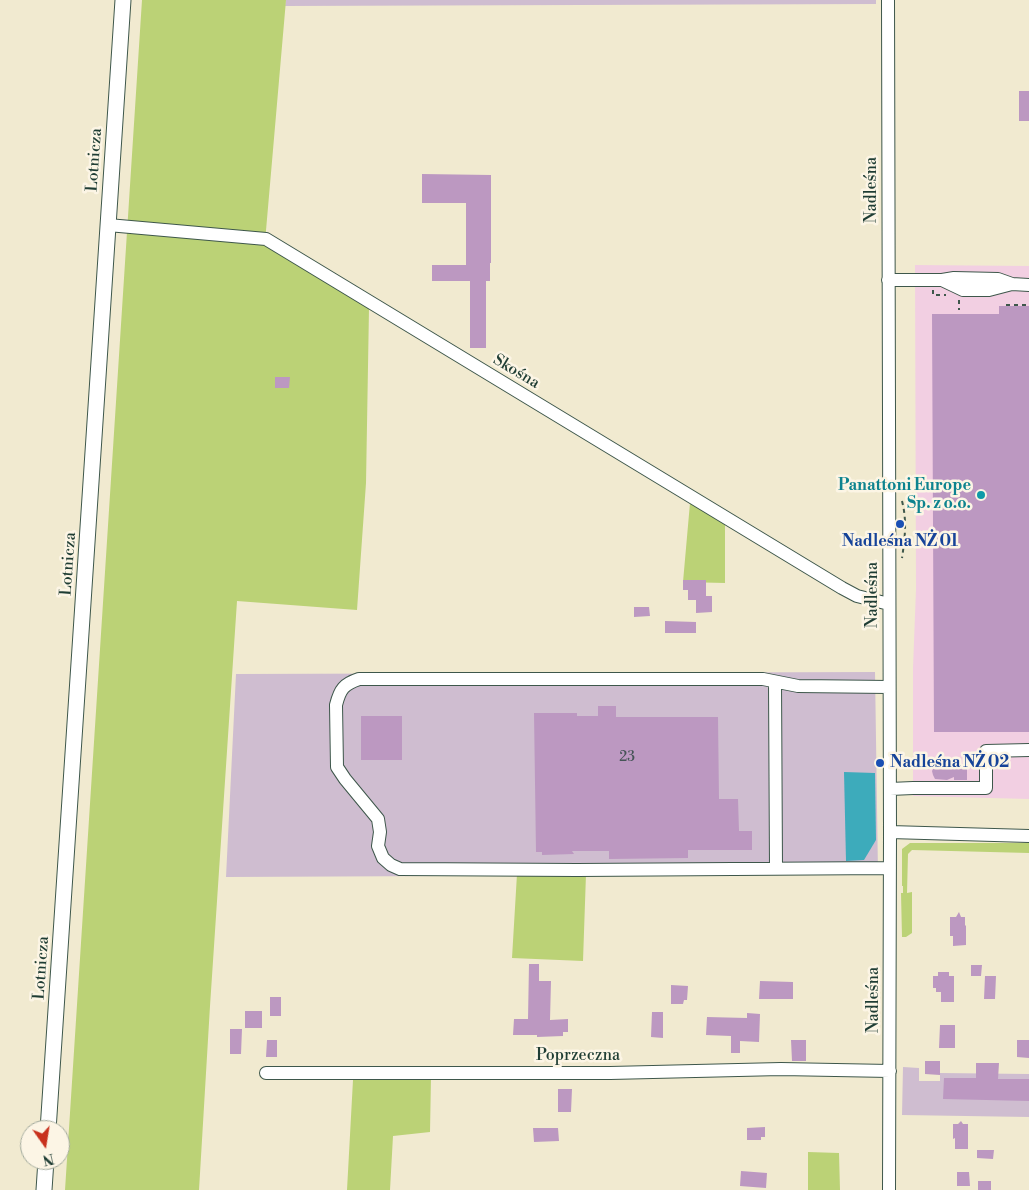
<!DOCTYPE html>
<meta charset="utf-8">
<style>
body{margin:0}
#map{position:relative;width:1029px;height:1190px;overflow:hidden;background:#f1ead0;font-family:"Libre Bodoni",serif}
canvas{display:block}
.north{position:absolute;left:20px;top:1120px;width:50px;height:50px;box-sizing:border-box;background:#fcf5e5;border:1px solid #a4ab9e;border-radius:50%;rotate:167deg;font-size:14px;font-weight:700;line-height:20px;text-align:center;color:#1f3d34}
.north::after{content:'';display:block;margin:auto;width:18px;height:22px;background:#c8321e;clip-path:polygon(50% 0,100% 100%,50% 72%,0 100%)}
</style>
<div id="map">
<canvas width="1029" height="1190"></canvas>
<div class="north">N</div>
</div>
<script>
const context = document.querySelector('canvas').getContext('2d');
context.lineJoin = 'round';
function fillPath(path, color) {
  context.fillStyle = color;
  context.fill(path, 'evenodd');
}
function trace(path, color, width, dash) {
  context.strokeStyle = color;
  context.lineWidth = width;
  context.lineCap = dash ? 'butt' : 'round';
  context.setLineDash(dash || []);
  context.stroke(path);
}
function label(font, color, halo, rows, align = 'center') {
  context.font = font + ' "Libre Bodoni",serif';
  context.lineWidth = 5;
  context.setLineDash([]);
  context.textBaseline = 'middle';
  context.strokeStyle = halo;
  context.fillStyle = color;
  for (const [text, x, y, turn = 0] of rows) {
    context.save();
    context.translate(x, y);
    context.rotate((+turn || 0) * Math.PI / 180);
    context.textAlign = isNaN(turn) ? turn : align;
    if (halo) context.strokeText(text, 0, 0);
    context.fillText(text, 0, 0);
    context.restore();
  }
}
fillPath(new Path2D(`
 M915,265l114,1v533l-116,-3v-128l3,-79z`), '#f2cfe2');
fillPath(new Path2D(`
 M286,0h590v4l-591,2z
 M875,672l3,202 -652,3 10,-203z
 M903,1067l16,1v13h21v-8l89,1v43l-127,-2z`), '#cfbdd0');
fillPath(new Path2D(`
 M142,0h144l-21,242 104,66 -3,175 -9,127 -120,-9 -27,405 -11,184h-134z
 M690,503l35,20v60l-42,-1z
 M910,843h119v10l-117,-3 -4,4 -1,39 5,-1v41l-6,4h-4l-1,-44h2v-7h-1v-37z
 M517,874h69l-3,87 -71,-3z
 M395,1077h36l-1,55 -37,4 -3,54h-43l6,-110z
 M808,1152l31,1 1,37h-32z`), '#bbd276');
fillPath(new Path2D(`
 M844,772l31,1 1,67 -12,20 -18,1z`), '#3dabbb');
fillPath(new Path2D(`
 M1019,91h10v30h-10z
 M422,174l69,1v88h-1v18h-4v67h-16v-67h-38v-16h34v-62h-44z
 M999,306h30v426h-95l-2,-418h67z
 M275,377h15l-1,11h-14z
 M683,580h23v16h6v16l-16,1v-13h-8v-10h-5z
 M634,607h15l1,9 -16,1z
 M665,621l31,1v11h-31z
 M598,706h18v11h102l1,82h19l1,32h13v19h-64v8l-79,1v-8h-37l2,3 -32,1v-3h-6l-2,-139h43v3h21z
 M361,716h41v44h-41z
 M942,764l6,2h19v14h-13v-3l-7,3 -12,-1 -2,-4 -1,-4 2,-4 4,-2z
 M959,912l2,5h4v9l1,-1v20l-13,1v-10h-3v-19h6z
 M529,964h10v17h12l-1,39 18,-1v13h-5v4l-26,1v-2h-24l1,-16h14z
 M971,965h11l-1,11h-10z
 M938,972h11v4h5v26h-13v-10h-5v-4h-3v-12h5z
 M985,976h11l-1,23h-11z
 M760,981l33,1v17h-34z
 M671,985l17,1 -1,14h-3l-1,4h-12z
 M270,997h11v19h-11z
 M245,1011h17v17h-17z
 M652,1012h11v26l-12,-1z
 M747,1013l13,1 -1,28 -19,-1v12h-9v-17l-25,-1 1,-18 40,1z
 M940,1025h15v23h-16z
 M230,1029h12l-1,25h-11z
 M267,1040h10v17h-11z
 M791,1040h15v21h-14z
 M1017,1040h12v18l-12,-1z
 M925,1061h15v14l-15,-1z
 M976,1063h23l-1,16h31v22l-86,-2 1,-21h32z
 M558,1089h14l-1,23h-13z
 M961,1121l2,3h5v25h-13v-11l-2,1v-15h5z
 M765,1127v10h-4v3h-14v-12z
 M533,1128h25l1,13 -25,1z
 M977,1150h17l-1,9 -16,-1z
 M741,1171l26,2 -1,15 -26,-2z
 M957,1172h12l1,14h-13z
 M978,1181h13v9h-13z`), '#bc98c1');
const minor = new Path2D(`
 M888,0l2,832 -1,358
 M108,225l158,14 576,349 15,8 32,8
 M888,280h54l12,-2 44,1 14,5 17,1
 M942,280l21,10h26l23,-6
 M775,682l1,186
 M889,687l-91,-1 -35,-7h-404c-15,5 -19,10 -23,26l1,62 8,12 33,40 2,13 -2,14 5,12 8,7 9,4 177,1 313,-2
 M890,789l23,-1h73v-37l43,-1
 M890,832l139,4
 M266,1073h344l171,-4 109,2`);
const major = new Path2D(`
 M48,1130l75,-1130
 M44,1190l2,-30`);
trace(minor, '#3e574b', 14);
trace(major, '#3e574b', 17);
trace(new Path2D(`
 M933,290v5h13
 M959,300v10
 M1006,305h23
 M902,501c5,19 3,37 0,57`), '#3e574b', 2, [4, 4]);
trace(minor, '#fff', 12);
trace(major, '#fff', 15);
for (const [x, y, r, color] of [
 [981,495,5,"#0f9aa8"],
 [900,524,5,"#1a4fb4"],
 [880,763,5,"#1a4fb4"]
]) {
  const dot = new Path2D();
  dot.arc(x, y, r, 0, 2 * Math.PI);
  context.fillStyle = color;
  context.fill(dot);
  trace(dot, '#fcf5e5', 2);
}
label('14px', '#465457', null, [
 ["23",627,758]
]);
label('16px', '#1f3d34', '#fcf5e5', [
 ["Lotnicza",95,160,-86],
 ["Nadleśna",872,190,-90],
 ["Skośna",516,372,31],
 ["Lotnicza",69,564,-86],
 ["Nadleśna",873,595,-90],
 ["Lotnicza",42,968,-86],
 ["Nadleśna",874,1000,-90],
 ["Poprzeczna",578,1056]
]);
label('bold 16px', '#0d838f', '#fcf5e5', [
 ["Panattoni Europe",971,486],
 ["Sp. z o.o.",971,504]
], 'right');
label('bold 16px', '#164399', '#fcf5e5', [
 ["Nadleśna NŻ 01",900,542],
 ["Nadleśna NŻ 02",890,763,"left"]
]);
</script>
